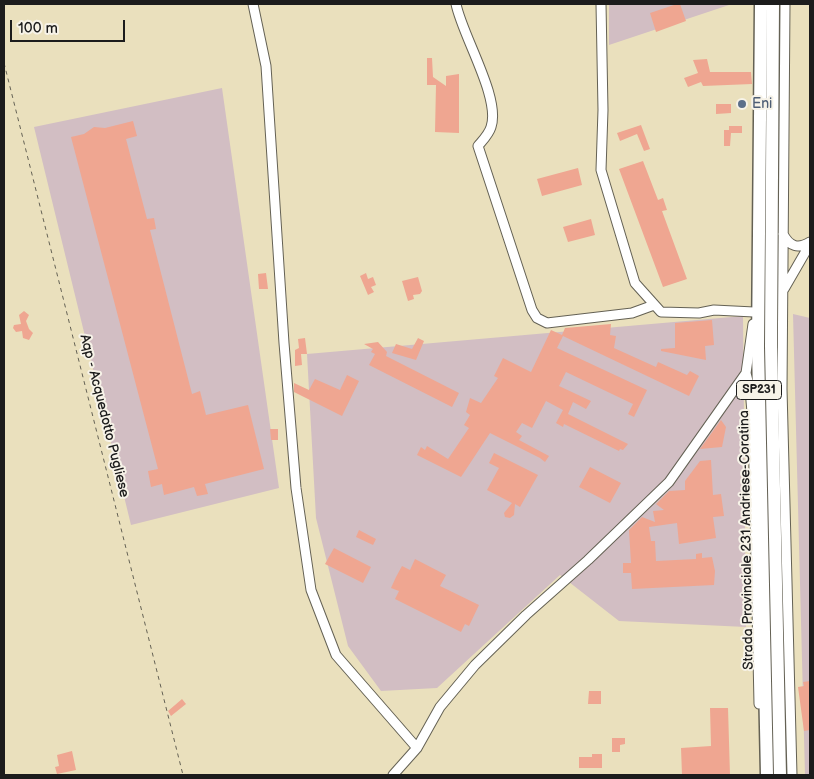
<!DOCTYPE html>
<style>
body{margin:0}
#map{position:relative;width:814px;height:779px;overflow:hidden;background:#eae0bd;font-family:"Balsamiq Sans",sans-serif}
canvas{display:block}
.frame{position:absolute;inset:0;border:5px solid #1c1c1c;pointer-events:none}
.scale{position:absolute;left:10px;top:20px;width:115px;height:22px;box-sizing:border-box;border:2px solid #1c1c1c;border-top:0;padding-left:6px;font-size:15px;line-height:18px;white-space:nowrap;color:#1c1c1c;-webkit-text-stroke:4px #f7f3e8;paint-order:stroke}
</style>
<div id="map">
<canvas width="814" height="779"></canvas>
<div class="frame"></div>
<div class="scale">100 m</div>
</div>
<script>
const context = document.querySelector('canvas').getContext('2d');
context.lineJoin = 'round';
function fillPath(path, color) {
  context.fillStyle = color;
  context.fill(path, 'evenodd');
}
function trace(path, color, width, dash) {
  context.strokeStyle = color;
  context.lineWidth = width;
  context.lineCap = dash ? 'butt' : 'round';
  context.setLineDash(dash || []);
  context.stroke(path);
}
function label(font, color, halo, rows, align = 'center') {
  context.font = font + ' "Balsamiq Sans",sans-serif';
  context.lineWidth = 4;
  context.setLineDash([]);
  context.textBaseline = 'middle';
  context.strokeStyle = halo;
  context.fillStyle = color;
  for (const [text, x, y, turn = 0] of rows) {
    context.save();
    context.translate(x, y);
    context.rotate((+turn || 0) * Math.PI / 180);
    context.textAlign = isNaN(turn) ? turn : align;
    if (halo) context.strokeText(text, 0, 0);
    context.fillText(text, 0, 0);
    context.restore();
  }
}
fillPath(new Path2D(`
 M609,4h123l-123,41z
 M222,88l57,400 -148,37 -97,-398z
 M793,314l17,4v457h-5z
 M743,316l3,311 -127,-6 -59,-46 -123,113 -56,3 -33,-45 -32,-128 -9,-164z`), '#d2bec3');
fillPath(new Path2D(`
 M677,4h3l6,17 -30,11 -6,-19z
 M427,58h5l1,19 13,9v-10l13,-2v59l-24,-1 1,-47h-9z
 M707,59l3,13h41l1,12 -49,2 -2,-4 -13,5 -4,-9 14,-5 -5,-13z
 M716,104h15v9l-15,1z
 M133,121l4,15 -11,3 21,80 7,-1 2,11 -6,1 42,164 8,-3 6,24 42,-10 16,64 -59,15 3,10 -11,2 -3,-9 -30,8 -2,-11 -11,3 -3,-16 10,-2 -87,-332 13,-3 10,-7 11,1z
 M641,125l9,24 -6,2 -7,-17 -17,7 -3,-8z
 M729,126h13v7h-11l-1,13h-6v-16h5z
 M643,161l15,39 5,-2 4,12 -5,1 25,68 -24,8 -44,-118z
 M578,168l4,17 -40,11 -5,-17z
 M591,219l4,16 -27,7 -5,-15z
 M266,273l2,16h-9l-1,-15z
 M366,273l2,6 5,-2 3,8 -5,2 3,5 -6,3 -8,-19z
 M418,277l4,14 -2,3 -7,1 1,4 -6,2 -6,-20z
 M24,311l5,4 -3,6 3,8 4,4 -4,7 -6,-2 -1,-7 -6,1 -3,-4 1,-3 7,-1 -2,-9z
 M712,320l2,25 -9,1 1,14 -45,-9v-2l14,-1v-25z
 M611,324l-1,11 6,1 -2,12 42,19 2,-5 29,13 3,-4 9,5 -10,20 -126,-60 -6,12 90,42 -13,27 -6,-3 5,-10 -67,-32 -7,14 32,15 -5,8 -13,-7 -5,12 60,30 -5,6 -3,-1 -1,2 -55,-27 -1,3 -7,-4 7,-13 -17,-9 -14,27 -10,-5 -6,9 6,4 -3,4 30,16 -4,6 -5,-4 -50,-25 -29,44 -44,-22 4,-8 4,3 2,-4 21,13 21,-31 -5,-3 6,-10 -4,-3 4,-14 11,5 17,-25 -4,-2 9,-18 28,14 20,-42 11,5 3,-7z
 M305,338l2,16h-6l1,11 -7,1v-16l4,-2 -1,-9z
 M418,338l6,3 -8,19 -24,-7 4,-9 16,5z
 M378,342l9,10 -1,4 73,37 -7,14 -83,-42 6,-11 -4,-2 2,-3 -9,-5z
 M347,375l12,6 -17,35 -48,-24v-9l15,7 6,-11 25,11z
 M721,420l5,7 -4,20 -22,2z
 M270,429h8v11h-7z
 M494,453l44,22 -18,32 -5,-3 -1,11 -4,3 -5,-1 -1,-4 8,-10 -25,-13 12,-22 -10,-5z
 M711,460l2,35 8,-1 3,22 -11,1 3,21 -37,6 -2,-21 -28,4 2,14h4l1,20 40,-2v-5l6,-1v5l10,-1 3,14 -1,14 -82,4 -1,-16h-8v-10h8l-2,-33 13,-13 13,5 -2,-11 11,-1 -8,-6 13,-13 16,-1v-9l15,-20z
 M590,467l31,16 -11,20 -31,-16z
 M359,530l17,9 -3,6 -17,-8z
 M334,548l37,19 -8,16 -38,-19z
 M415,559l31,16 -6,11 39,19 -10,21 -4,-2 -4,8 -66,-33 4,-8 -8,-3 5,-11 6,-11 8,4z
 M810,681v49l-6,1 -6,-44 6,-1 -1,-4z
 M589,691h12v13h-13z
 M182,699l4,5 -15,12 -3,-5z
 M710,708h18l2,67h-48l-1,-27 30,-2z
 M612,738h13v6l-5,1v7h-8z
 M72,751l4,19 -19,4 -2,-7 4,-1 -2,-11z
 M592,754h10v14h-23v-11h13z`), '#efa691');
const minor = new Path2D(`
 M253,4l13,62 18,277 12,145 15,102 25,65 81,93
 M456,4c6,31 45,94 35,123 -2,7 -8,13 -13,19l54,164 5,8 10,5 85,-10 22,-8
 M601,4l2,106 -2,60 34,113 26,29 38,1 15,-3 40,2
 M785,4l-3,385 10,386
 M783,234c7,13 15,15 27,8
 M784,289l26,-45
 M746,373l4,16 3,35 6,280
 M393,775l24,-27 23,-41 35,-42 51,-50 62,-55 81,-78 77,-109 7,-49`);
const highway = new Path2D(`
 M761,4l-3,343 9,428
 M773,4l-2,342 9,429`);
trace(minor, '#646154', 11);
trace(highway, '#646154', 15);
trace(new Path2D(`
 M4,63l179,712`), '#646154', 1, [4, 4]);
trace(minor, '#fff', 9);
trace(highway, '#fff', 12);
for (const [x, y, r, color] of [
 [742,104,5,"#5c6f8a"]
]) {
  const dot = new Path2D();
  dot.arc(x, y, r, 0, 2 * Math.PI);
  context.fillStyle = color;
  context.fill(dot);
  trace(dot, '#f7f3e8', 2);
}
for (const [x, y, w] of [
 [759,390,45]
]) {
  const box = new Path2D();
  box.roundRect(x - w / 2, y - 9.5, w, 19, 4);
  context.fillStyle = '#f7f3e8';
  context.fill(box);
  trace(box, '#1c1c1c', 1);
}
label('bold 12px', '#1c1c1c', null, [
 ["SP231",759,390]
]);
label('14px', '#4e5e75', '#f7f3e8', [
 ["Eni",752,104]
], 'left');
label('14px', '#1c1c1c', '#f7f3e8', [
 ["Aqp - Acquedotto Pugliese",104,416,76],
 ["Strada Provinciale 231 Andriese-Coratina",747,540,-91]
]);
</script>
